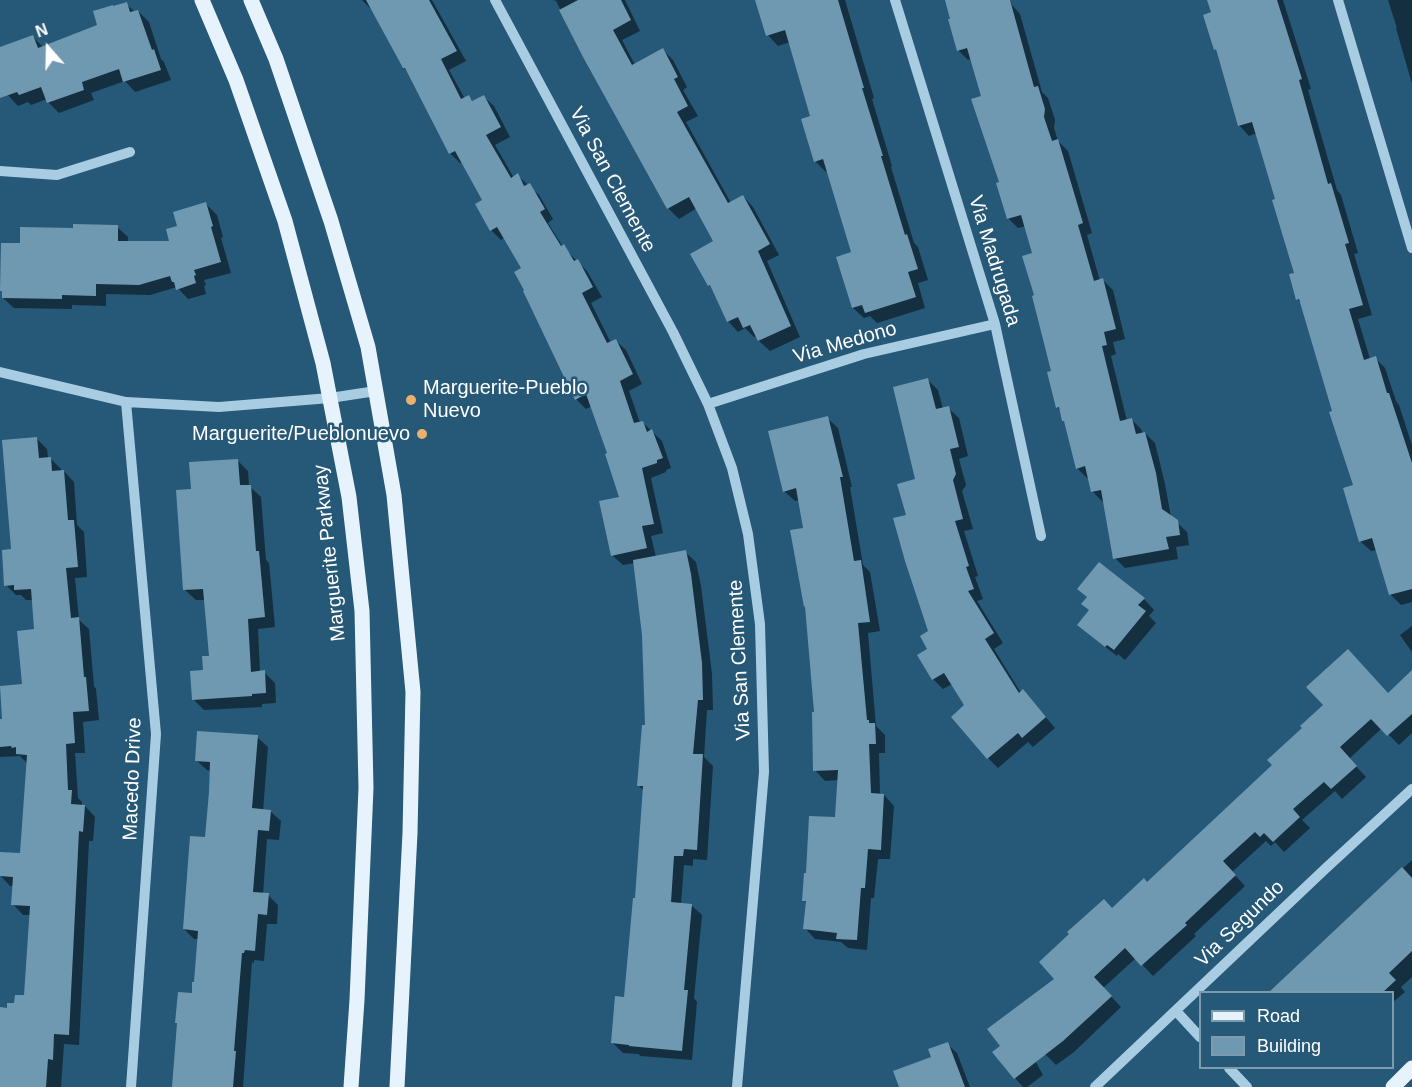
<!DOCTYPE html>
<style>
body{margin:0}
#map{position:relative;width:1412px;height:1087px;overflow:hidden;background:#265877;font-family:Arial,sans-serif}
canvas{display:block}
.legend{position:absolute;left:1199px;top:991px;width:195px;height:78px;box-sizing:border-box;background:#265877;border:2px solid #7d9bad;margin:0;padding:8px 10px;list-style:none;font-size:18px;color:#fff}
.legend li{display:flex;align-items:center;gap:12px;height:30px}
.legend b{width:30px;border:2px solid #7d9bad}
.north{position:absolute;left:18px;top:18px;width:60px;height:60px;-webkit-text-stroke:4px #265877;paint-order:stroke;rotate:340deg;font-size:16px;font-weight:700;line-height:24px;text-align:center;color:#fff}
.north::after{content:'';display:block;margin:auto;width:21px;height:27px;background:#fff;clip-path:polygon(50% 0,100% 100%,50% 72%,0 100%)}
</style>
<div id="map">
<canvas width="1412" height="1087"></canvas>
<ul class="legend">
<li><b style="height:8px;background:#e7f3fc"></b>Road</li>
<li><b style="height:16px;background:#6f99b1"></b>Building</li>
</ul>
<div class="north">N</div>
</div>
<script>
const context = document.querySelector('canvas').getContext('2d');
context.lineJoin = 'round';
function fillPath(path, color) {
  context.fillStyle = color;
  context.fill(path, 'evenodd');
}
function trace(path, color, width, dash) {
  context.strokeStyle = color;
  context.lineWidth = width;
  context.lineCap = dash ? 'butt' : 'round';
  context.setLineDash(dash || []);
  context.stroke(path);
}
function label(font, color, halo, rows, align = 'center') {
  context.font = font + ' Arial,sans-serif';
  context.lineWidth = 5;
  context.setLineDash([]);
  context.textBaseline = 'middle';
  context.strokeStyle = halo;
  context.fillStyle = color;
  for (const [text, x, y, turn = 0] of rows) {
    context.save();
    context.translate(x, y);
    context.rotate((+turn || 0) * Math.PI / 180);
    context.textAlign = isNaN(turn) ? turn : align;
    if (halo) context.strokeText(text, 0, 0);
    context.fillText(text, 0, 0);
    context.restore();
  }
}
fillPath(new Path2D(`
 M362,0h70l34,61 -17,9 16,29 4,-2 5,5 10,-5 10,9 16,31 -15,8 19,33 3,-3 22,20 14,24 -5,4 15,24 24,24 15,26 -11,6 20,40 5,-2 10,9 16,34 -13,7 11,32 2,-1 20,19 9,27 -5,2v2l-15,6 12,55 -12,3 5,21 29,-5 11,10 5,24 11,88 1,36h-6l-3,47 9,9 -6,94 -14,-1v7l-9,-1 -3,39 10,1 11,10 -8,83 3,4 -5,58 -52,-4 -1,-2 -16,-1 -11,-11 13,-44 12,-98 7,-109 -6,-6 8,-59 -3,-91 -8,-72 -12,2 -10,-9 -12,-54 20,-4 -12,-44 -17,-48 -6,3 -10,-10 -53,-131 -18,-31 -4,3 -10,-10 -7,-29 -21,-39 -3,1 -10,-10 -42,-81 -4,-4 -31,-57z
 M553,0h72l15,31 -18,9 13,25 28,-15 10,10 14,27 -4,3 15,26 -12,6 45,81 12,-7 10,11 26,48 -12,6 33,76 -30,14 -11,-10 -2,-5 -3,1 -9,-9 -7,4 -10,-11 -14,-32 -5,-4 6,-44 -18,-33 -18,11 -11,-11 -84,-152 -28,-55z
 M757,0h88l29,98 -2,1 20,67 -1,1 23,76 4,4 10,33 -10,3 7,25 -48,15 -7,-7 -6,2 -11,-10v-55l-25,-82 -2,1 -11,-11 -3,-44 -22,-75 -12,4 -10,-11z
 M946,0h64l2,5 8,9 22,78 6,6 7,22 -1,8 4,13 10,10 24,82 -5,2 13,46 3,-1 10,10 12,49 -12,3 3,12 -5,2 16,65 4,-2 10,10 2,5 2,-1 10,10 10,41 6,33 16,15 2,13 -13,2 2,12 -53,9 -10,-10 -10,-57 -2,1 -10,-10 -4,-14h-2l-10,-10 -11,-45 -2,-2 -3,-10 -4,-4 -23,-153 -8,-28 -8,2 -10,-10 -26,-121 -10,-38 -4,1 -10,-10 -6,-30z
 M1209,0h74l28,89 -3,1 29,100 4,5 17,58 -4,1 18,61 -14,4 12,40 5,-1 10,10 11,33 3,4 13,40v157l-11,3 -10,-10 -14,-45 -6,1 -11,-10 -6,-55 -52,-182 -5,-5 -1,-25 -20,-74 -19,-67 -8,3 -10,-11 -21,-74 -2,-2 -3,-36z
 M1388,0h24v84l-16,-56h1z
 M126,4l9,8 3,-1 11,11 12,37 3,3 7,18 -36,12 -10,-11 -34,12 3,7 -35,13 -11,-11 -1,-3 -16,6 -3,-3 -10,4 -10,-11 -8,-21v-11l33,-26 10,10 56,-22z
 M206,204l11,11 6,22 -2,1 10,35 -27,7 2,5 -2,1 2,8 -18,5 -11,-12 -27,8 -44,-1v12l-34,-1v4l-58,-1 -11,-10 18,-53 54,-15 42,-3 11,10v5h43l8,-15z
 M928,380l10,10 5,19 5,-1 11,10 9,38 -9,3 7,26 -4,6 11,38 -9,2 14,45 -3,1 8,22 -6,2 26,42 -9,6 27,44 12,9 22,26 -22,19 -5,-5 -30,26 -10,-10 -22,-52 -14,-22 -9,5 -10,-10 -4,-30 1,-17 -23,-116 10,-36z
 M827,418l11,10 14,59h-2l13,78 7,7 10,59 -12,2 8,93 9,9v18h-6l1,42h4l10,11 -4,53h-12l-4,39h-3l-4,52 -19,-2 -7,-6 -26,-3 -10,-11 2,-25 -3,-3 33,-81 2,-39 -14,1 -10,-11 1,-57 -11,-184 -5,-29 -5,1 -11,-10z
 M37,439l10,10 1,9h2l11,11v3l3,-1 10,11 3,43 7,7 3,45 -12,1 4,42 10,9 5,57 2,3 3,31 -16,2 2,31h-10l3,45 4,4v4h3l10,11 -2,24h-4l-10,204 -15,-1 -3,43h-61v-78h8l18,-12 5,-82h-8l-10,-11 1,-18h-4l-10,-11 21,-20 7,-91 -8,-8 -20,1v-36h4l19,-36 13,-54 -3,-31h-7l-5,-5h-5l-10,-10z
 M237,460l11,11 1,15 12,11 5,63 3,3 6,64 -17,2 2,43h4l11,11 1,20 -14,1v3l-58,3 -11,-11 18,-41 -5,-58h-10l-11,-10 8,-100z
 M1144,599l10,11 -5,6 7,7 -31,37 -7,-6 -1,2 -27,-21 -11,-10 11,-14z
 M1412,626v26l-12,-17z
 M1348,651l41,44 23,-23v61l-13,12 -17,-17 -33,31 17,18 -24,22 -7,-8 -33,29 8,8 -26,24 -9,-10 -4,4 -5,-5 -34,31 13,14 -51,48 2,2 -43,40 -17,-18 -33,30 18,19 -47,45 -18,13 -41,-41 28,51 -16,12h-4l-8,-9 -21,-26 8,-6 -13,-17 67,-50 -15,-17 30,-28 -2,-2 35,-31 8,8 32,-29 3,4 128,-119 -5,-5 34,-32 -2,-2 23,-21 -17,-18z
 M257,737l11,10 -5,64h7l11,10 -2,19 -12,-1 -4,55 5,1 10,10 -1,19h-10l-3,37 -10,-1v3l-2,-1 -9,125h-69l21,-103 4,-45h-5l-10,-10 23,-90 4,-68 -4,-1 -11,-10z
 M1412,860v117l-11,10 4,5 -13,11v-11h-122z
 M947,1044l10,9 13,34h-69z`), '#0007');
fillPath(new Path2D(`
 M366,0h63l28,51 -16,8 20,40 8,-4 3,6 12,-6 17,32 -15,8 25,43 7,-5 6,13 6,-3 15,26 -5,3 21,34 3,-2 10,17 4,-2 15,28 -11,6 25,50 9,-4 17,35 -13,7 14,42 9,-2 4,11 5,-3 11,29 -6,2v3l-15,5 12,56 -12,2 5,22 -36,8 -12,-55 20,-4 -14,-43 2,-1 -21,-59 -11,6 -52,-109 1,-1 -10,-18 7,-4 -24,-41 -7,4 -15,-27 7,-4 -27,-49 -6,3 -44,-86h-2z
 M578,0h43l10,20 -18,10 19,35 31,-17 15,29 -4,2 14,27 -11,6 51,91 15,-8 27,49 -12,7 33,75 -33,15 -8,-16 -7,3 -5,-11 -11,5 -17,-37 -2,1 -18,-32 23,-13 -24,-44 -22,12 -84,-152 -24,-47z
 M755,0h83l26,88h-2l21,68h-2l24,79 2,-1 11,35 -10,3 8,25 -51,16 -3,-8 -10,3 -16,-51 15,-5 -28,-93 -9,3 -13,-43 9,-3 -25,-86 -19,6z
 M945,0h65l24,87 4,-1 7,23 -1,8 8,24 6,-2 25,84 -5,2 16,56 9,-3 13,51 -12,3 3,13 -5,1 18,75 12,-3 4,16 9,-2 11,41 6,36 16,11 2,15 -14,2 3,12 -56,10 -12,-69 -10,2 -6,-26 -9,3 -12,-48h-2l-3,-14 -3,1 -9,-36 4,-1 -19,-75 2,-1 -12,-39 10,-3 -11,-38 -14,4 -11,-36 3,-1 -28,-83 10,-3 -14,-48 -10,3 -9,-32h2z
 M1207,0h70l25,79 -3,1 29,104 3,-1 18,60 -4,1 18,61 -14,4 15,51 12,-4 11,37h2l23,70v126l-23,6 -17,-57 -13,4 -16,-54 10,-3 -24,-73 3,-1 -33,-112 -3,1 -7,-26 5,-1 -22,-73 3,-1 -23,-77 -14,4 -22,-77 -2,1 -11,-35 8,-3z
 M127,2l3,10 8,-2 14,40 2,-1 7,21 -38,12 -4,-13 -37,13 2,8 -37,13 -6,-16 -22,8 -2,-3 -17,6v-51l33,-12 5,13 59,-23 -4,-14 20,-6v1z
 M206,202l7,24 -2,1 10,35 -27,8 2,5 -2,1 2,7 -20,7 -2,-8h-2l-2,-6 -31,9 -43,-1v12l-34,-1v4l-60,-1v-7h-2l1,-48h19v-16l53,1v-4l45,1v16h51l-3,-12 11,-3 -4,-14z
 M928,378l8,31 13,-3 10,41 -9,2 6,25 -3,6 10,39 -8,2 14,45 -3,1 8,22 -6,2 26,42 -9,6 34,54 4,-4 23,28 -24,21 -4,-5 -31,26 -36,-42 13,-12 -20,-32 -12,7 -15,-25 10,-6 -7,-13 8,-5 -23,-70 -12,-43 13,-3 -9,-31 18,-5 -22,-92z
 M828,416l15,61h-3l14,84 7,-1 9,62 -12,1 9,97h2v3h6l1,21h-7l2,49 13,1 -3,56 -13,-1 -3,39h-4l-4,52 -21,-1 1,-6 -34,-4 3,-28h-4l2,-28h2l3,-57 26,1 3,-47 -25,1 -1,-59h2l-9,-106 -1,1 -14,-77 13,-2 -7,-40 -13,4 -15,-61z
 M37,437l2,21 12,-1 1,14 12,-1 4,50h6l4,47 -12,1 5,50 8,-1 5,60h2l3,34 -16,1 2,31 -9,1 2,46h4l-1,14 14,1 -2,27 -4,-1 -10,204 -15,-1 -1,26 -5,-1 -2,28h-46v-80l7,1v-5h7l1,-8h9l6,-89 -19,-1 2,-28 -13,-1v-24l20,1 7,-98 -11,-1v-7l-4,1 -1,-2 -11,1v-28h2l-2,-33 22,-2 -5,-53 17,-2 -3,-40 -17,1v-5l-10,1 -2,-36 9,-1 -9,-109z
 M238,459l2,26h11l5,66h3l6,66 -17,2 3,53 14,-2 1,23 -14,1v2l-60,4 -2,-29 13,-1 -1,-14h7l-6,-67 -20,1 -7,-100 15,-1 -2,-27z
 M686,550l5,24 11,89 1,37h-5l-5,54h10l-6,96 -13,-1 -1,7h-9l-3,46 21,2 -8,86h4l-6,61 -53,-5v-1l-18,-2 4,-47 9,1 9,-99h2l8,-112h-6l5,-61h3l-3,-90 -9,-75z
 M1099,562l46,36 -7,7 8,6 -32,39 -7,-5 -2,2 -28,-22 12,-15 -8,-6 6,-7 -10,-8z
 M1348,649l40,44 24,-23v44l-25,22 -16,-17 -31,28 17,19 -26,23 -7,-7 -31,27 7,8 -27,25 -9,-9 -4,4 -5,-5 -32,29 13,14 -51,48 2,2 -46,41 -16,-18 -31,29 18,19 -49,45 -49,38 -22,-27 8,-6 -13,-17 67,-50 -15,-17 30,-28 -2,-2 37,-33 8,9 32,-30 3,4 125,-117 -5,-5 35,-32 -2,-2 23,-21 -17,-18z
 M197,731l61,4 -6,73 19,2 -2,21 -11,-1 -5,62 16,1 -2,22 -9,-1 -3,37 -10,-1 -1,3h-2l-8,98h2l-3,36h-61l5,-64h-2l3,-31 14,1v-11h2l4,-51 -15,-2 7,-93 15,1 4,-45 1,-30 -15,-1z
 M1402,867l10,11v73l-23,22 7,7 -14,13h-114z
 M948,1042l17,45h-66l-6,-16 38,-14 -3,-8z`), '#6f99b1');
trace(new Path2D(`
 M495,0l178,332 35,72 24,64 16,66 12,90 4,148 -27,315
 M895,0l100,324 46,212
 M1338,0l74,248
 M0,171l57,4 73,-23
 M0,372l126,30 93,5 111,-9 46,-7
 M126,402l30,332 -25,353
 M708,404l156,-50 131,-30
 M1176,1011l24,26
 M1229,1068l18,19
 M1095,1087l230,-218 87,-80`), '#a8cde2', 10);
trace(new Path2D(`
 M202,0l34,80 49,141 38,142 26,134 13,114 4,177 -9,212 -6,87
 M251,0l25,59 55,162 37,126 26,148 19,197 -3,141 -13,254
 M1393,1087l19,-19`), '#e7f3fc', 15);
for (const [x, y, r, color] of [
 [411,400,6,"#eab06e"],
 [422,434,6,"#eab06e"]
]) {
  const dot = new Path2D();
  dot.arc(x, y, r, 0, 2 * Math.PI);
  context.fillStyle = color;
  context.fill(dot);
  trace(dot, '#265877', 2);
}
label('20px', '#fff', '#265877', [
 ["Via San Clemente",612,180,62],
 ["Via Madrugada",994,261,73],
 ["Via Medono",845,343,-16],
 ["Marguerite Parkway",330,553,-96],
 ["Via San Clemente",740,660,-93],
 ["Macedo Drive",133,779,-88],
 ["Via Segundo",1240,924,-44]
]);
label('20px', '#fff', '#265877', [
 ["Marguerite-Pueblo",423,388],
 ["Nuevo",423,411],
 ["Marguerite/Pueblonuevo",410,434,"right"]
], 'left');
</script>
